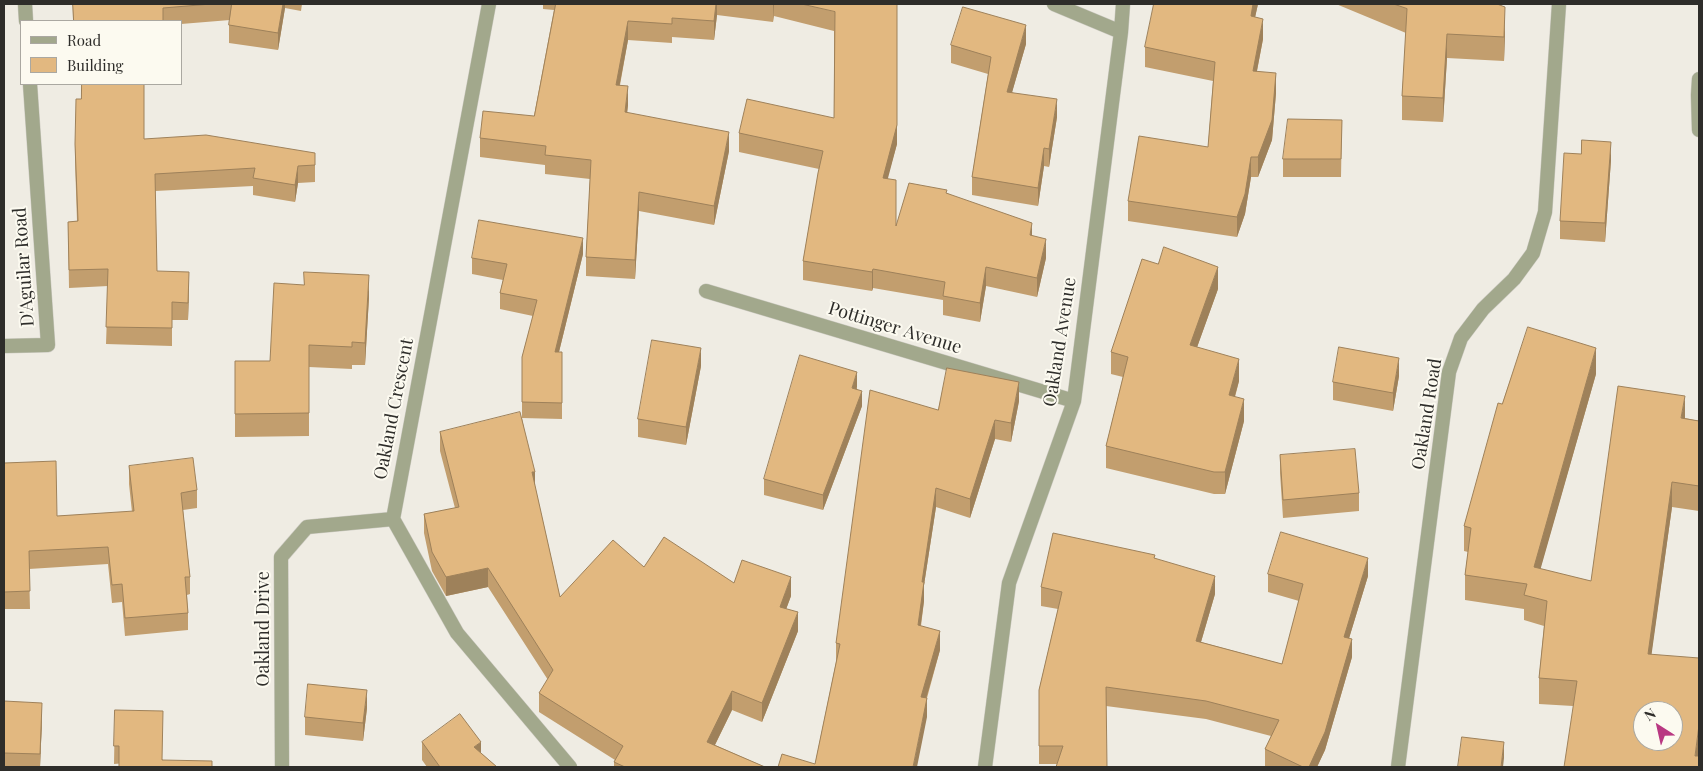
<!DOCTYPE html>
<style>
body{margin:0}
#map{position:relative;width:1703px;height:771px;overflow:hidden;background:#efece3;font-family:"Playfair Display",serif}
canvas{display:block}
.frame{position:absolute;inset:0;border:5px solid #2e2d2a;pointer-events:none}
.legend{position:absolute;left:20px;top:20px;width:162px;height:65px;box-sizing:border-box;background:#fcfaf0;border:1px solid #aaa8a1;margin:0;padding:6px 9px;list-style:none;font-size:15px;color:#2e2d2a}
.legend li{display:flex;align-items:center;gap:10px;height:25px}
.legend b{width:25px;border:1px solid #aaa8a1}
.north{position:absolute;left:1633px;top:701px;width:50px;height:50px;box-sizing:border-box;background:#fcfaf0;border:1px solid #aaa8a1;border-radius:50%;rotate:325deg;font-size:14px;font-weight:700;line-height:20px;text-align:center;color:#2e2d2a}
.north::after{content:'';display:block;margin:auto;width:18px;height:22px;background:#b93882;clip-path:polygon(50% 0,100% 100%,50% 72%,0 100%)}
</style>
<div id="map">
<canvas width="1703" height="771"></canvas>
<div class="frame"></div>
<ul class="legend">
<li><b style="height:6px;background:#a2a88c"></b>Road</li>
<li><b style="height:14px;background:#e2b880"></b>Building</li>
</ul>
<div class="north">N</div>
</div>
<script>
const context = document.querySelector('canvas').getContext('2d');
context.lineJoin = 'round';
function trace(path, color, width, dash) {
  context.strokeStyle = color;
  context.lineWidth = width;
  context.lineCap = dash ? 'butt' : 'round';
  context.setLineDash(dash || []);
  context.stroke(path);
}
function fillPath(path, color) {
  context.fillStyle = color;
  context.fill(path, 'evenodd');
}
function label(font, color, halo, rows, align = 'center') {
  context.font = font + ' "Playfair Display",serif';
  context.lineWidth = 4;
  context.setLineDash([]);
  context.textBaseline = 'middle';
  context.strokeStyle = halo;
  context.fillStyle = color;
  for (const [text, x, y, turn = 0] of rows) {
    context.save();
    context.translate(x, y);
    context.rotate((+turn || 0) * Math.PI / 180);
    context.textAlign = isNaN(turn) ? turn : align;
    if (halo) context.strokeText(text, 0, 0);
    context.fillText(text, 0, 0);
    context.restore();
  }
}
const service = new Path2D(`
 M1699,79l-1,16 1,35`);
const minor = new Path2D(`
 M25,4l1,17
 M489,4l-96,515 64,114 113,134
 M1054,4l67,28
 M706,291l368,110
 M4,346l44,-1 -18,-261
 M282,767l-1,-210 26,-30 86,-8
 M985,767l24,-184 65,-182 47,-369 2,-28`);
const tertiary = new Path2D(`
 M1398,767l51,-395 12,-34 22,-29 31,-30 19,-26 12,-41 14,-208`);
trace(service, '#cccac2', 15);
trace(minor, '#cccac2', 15);
trace(tertiary, '#cccac2', 15);
trace(service, '#a2a88c', 14);
trace(minor, '#a2a88c', 14);
trace(tertiary, '#a2a88c', 14);
fillPath(new Path2D(`
 M73,4h229l-1,7 -16,-3 -7,42 -49,-7v-18l1,-5 -49,4v-3h-108z
 M543,4h354v140l-10,35 9,47 51,-33 85,42 14,23 -9,39 -51,-11 -6,36 -37,-7v-15l-70,-12 -1,3 -69,-11v-19l16,-92 -80,-17v-19l95,-15v-87l-60,-15 -1,6 -56,-7 -3,25 -42,-3v6l-44,-3 -8,45 8,20 -1,8 102,38 -15,74 -75,-14 -4,68 -49,-3v-19l4,-78 -45,-5v-9l-65,-8v-19l54,-22 20,-106 -11,-1z
 M1154,4h104l-3,13 8,22 -6,32 19,22 -4,47 -14,37h-7l-6,37 -8,23 -109,-16v-20l80,-54 5,-66 -68,-14v-20z
 M1336,4h161l8,28 -1,29 -57,-3 -4,64 -41,-2v-24l4,-63z
 M1026,44l-14,48 45,25 -8,50 -5,-1 -6,40 -66,-11v-18l16,-103 -37,-11v-18z
 M81,99l63,40 171,14v29l-17,1 -3,19 -42,-7v-9l-98,5 2,80 32,18 -1,31h-16v26l-66,-2 2,-58 -39,2 -1,-66 9,-1 -2,-60v-17z
 M1342,120l-1,57h-58v-18z
 M1581,154l30,6 -6,82 -45,-3v-18z
 M583,254l-24,98h3v67l-40,-1 13,68 25,111 84,-30 90,16 57,13 -5,13 12,22 -36,91 -30,-12 -17,35 50,22h-151v-5l1,-2 -76,-48v-19l9,-13 -60,-93 -42,9 -14,-25 -8,-38v-19l31,-6 -15,-57v-19l82,-14v-61l11,-41 -33,-7v-16l3,-13 -31,-6v-16z
 M1218,289l-21,58 42,34 -4,16 9,24 -19,73h-11l-108,-26v-22l17,-69 -12,-3v-22z
 M369,297l-4,68h-13v4l-43,-2v69l-74,1v-76h35z
 M701,366l-15,79 -48,-8v-18z
 M1596,374l-56,195 51,12 94,-163 14,3v90l-27,-4 -21,148 -78,51 -34,-2v-26l5,-52 -20,-6v-11l-59,-9v-25l3,-23 -4,-1v-25l38,-122z
 M1399,376l-6,35 -60,-11v-18z
 M857,387v2l5,17 -39,104 -59,-15v-16z
 M1019,401l-8,41 -16,-3 -25,79 -34,-11 -12,78v16l-3,25 19,24 -13,48v19l-112,47 21,-102v-19l102,-233z
 M1280,455l79,38v18l-76,7 -3,-45z
 M4,463l53,53 75,-4 -3,-28v-18l68,24v18l-14,2 7,67v17l-3,1 1,18v17l-63,6 -3,-34 -10,1 -4,-39 -79,5 1,40h-26z
 M1155,558l60,36 -14,48 81,22 17,-63 -31,-9v-18l100,2 -19,62 3,19 -27,93 -8,17h-52v-18l6,-13 -65,-17 -100,-13 -49,58h-18v-74l19,-81 -17,-3v-19z
 M4,701l38,19 -2,47h-36z
 M367,708l-4,33 -58,-6v-18z
 M115,710l48,50 -49,4z
 M422,742l59,11 16,14h-70l-5,-7z`), '#c29e6e');
fillPath(new Path2D(`
 M283,4h2v4l-7,42v-17z
 M716,4h1v11l-3,25v-19z
 M773,4h1l-1,18z
 M897,4v140l-14,53v-19z
 M1253,4h5l-7,32v-20z
 M1505,7v25l-1,29v-24z
 M1263,19v20l-10,52v-20z
 M628,21v19l-12,64v-19z
 M1026,25v19l-19,66v-18z
 M1447,34v24l-4,64v-24z
 M1276,73v20l-4,47 -14,37v-20z
 M628,86v19l-3,26v-19z
 M1057,99v18l-8,50v-18z
 M729,132v19l-15,74v-19z
 M1611,142v18l-6,82v-19z
 M1044,148v18l-6,40v-18z
 M1251,157v20l-6,37 -8,23v-20z
 M298,166v17l-3,19v-17z
 M639,192v19l-4,68v-19z
 M1032,223v19l-2,-7z
 M583,238v16l-28,114v-16z
 M1046,239v19l-9,39v-19z
 M986,267v19l-6,36v-19z
 M1218,267v22l-28,78v-22z
 M873,269v19l-1,3v-19z
 M189,272v17l-1,31v-17z
 M369,275v22l-4,68v-22z
 M701,348v18l-15,79v-18z
 M1596,348v26l-62,218v-25z
 M1399,358v18l-6,35v-18z
 M1239,359v22l-10,36v-22z
 M857,372v15l-5,16v-15z
 M1019,382v19l-8,41v-19z
 M862,391v15l-39,104v-15z
 M1685,396v25l-4,-3z
 M1244,399v22l-19,73v-22z
 M995,420v19l-25,79v-19z
 M532,472h3v19z
 M1672,482v25l-24,173v-26z
 M936,488v19l-12,78v16l-6,43v-19l4,-43z
 M1368,558v18l-24,79v-18z
 M488,568v19l-42,9v-19z
 M1215,576v18l-19,65v-18z
 M791,577v19l-11,30v-19z
 M798,612v19l-36,91v-19z
 M940,631v19l-19,66v-19z
 M1352,639v18l-27,93 -8,17h-8z
 M367,690v18l-4,33v-18z
 M732,691v19l-25,51v-19z
 M927,698v19l-10,50h-4z
 M42,703v17l-2,47v-13z
 M1699,725v25l-2,17 -2,-11z
 M481,742v18l-7,-13z
 M1504,742v16l-1,9h-2z`), '#9e815a');
const building = new Path2D(`
 M73,4h138l-48,4v13h-89z
 M232,4h51l-5,29 -49,-8z
 M556,4h160l-2,17 -42,-3v6l-44,-3 -12,64 12,1 -3,26 104,20 -15,74 -75,-14 -4,68 -49,-3 5,-97 -46,-5 1,-9 -66,-8 3,-27 51,5z
 M802,4h95v121l-14,53 13,2v46l13,-43 38,7 -1,3 86,30 -2,12 16,4 -9,39 -51,-11 -6,36 -37,-7 2,-14 -72,-13 -1,3 -69,-11 15,-88 5,-22 -84,-18 8,-34 87,19 1,-106z
 M1154,4h99l-2,12 12,3 -10,52 23,2 -4,47 -14,37h-7l-6,37 -8,23 -109,-16 11,-65 69,11 7,-85 -70,-15z
 M1394,4h103l8,3 -1,30 -57,-3 -4,64 -41,-2 5,-87z
 M963,7l63,18 -19,67 50,7 -8,50 -5,-1 -6,40 -66,-11 19,-120 -40,-12z
 M82,84h62v55l62,-4 109,18v12l-17,1 -3,19 -42,-7 2,-10 -100,6 2,97 32,1 -1,31 -16,-1v26l-66,-1 2,-58 -39,1 -1,-48 10,-1 -3,-77 1,-45h5z
 M1288,119l54,1 -1,39h-58z
 M1582,140l29,2 -6,81 -45,-2 4,-68 17,1z
 M479,220l104,18 -28,114h7v51l-40,-1v-45l15,-57 -37,-7 7,-29 -35,-6z
 M1164,247l54,20 -28,78 49,14 -10,36 15,4 -19,73h-11l-108,-26 22,-89 -17,-5 31,-93 16,5z
 M304,272l65,3 -4,68 -13,-1v5l-43,-2v68l-74,1v-53h35l4,-78 30,2z
 M1528,327l68,21 -62,219 57,14 27,-195 67,10 -4,22 18,3v65l-27,-4 -24,172 51,4v67l-4,31h4v11h-135l13,-86 -38,-3 8,-77 -23,-6 3,-11 -62,-9 6,-47 -7,-2 34,-123 4,1zM1643,711h30v30h-30z
 M652,340l49,8 -15,79 -48,-8z
 M1339,347l60,11 -6,35 -60,-11z
 M800,355l57,17 -5,16 10,3 -39,104 -59,-16z
 M947,368l72,14 -8,41 -16,-3 -25,79 -34,-11 -14,94h2l-6,43 22,6 -19,66 6,1 -14,69h-135l4,-13 33,10 25,-120 -4,-1 34,-253 68,20z
 M520,412l15,60h-3l28,125 53,-57 31,27 20,-30 70,46 8,-23 49,17 -11,30 18,5 -36,91 -30,-12 -25,51 58,25h-140l-11,-5 9,-16 -84,-53 14,-23 -65,-102 -42,9 -14,-25 -8,-38 35,-7 -19,-75z
 M1355,449l4,44 -76,7 -3,-45z
 M193,458l4,32 -16,3 9,84h-5l3,36 -63,5 -3,-34 -10,1 -4,-38 -79,4 1,40 -26,1v-129l52,-2 1,55 77,-5 -5,-45z
 M1281,532l87,26 -24,79 8,2 -27,93 -16,35h-6l-38,-18 14,-29 -73,-19 -100,-14 1,80h-51l7,-21h-24v-56l23,-98 -21,-5 12,-54 102,22 -1,3 61,18 -19,65 86,23 21,-80 -35,-10z
 M308,684l59,6 -4,33 -58,-6z
 M4,701l38,2 -2,51 -36,-1z
 M115,710l48,1 -1,49 50,1v6h-93v-21h-5z
 M460,714l21,28 -7,5 23,20h-57l-18,-25z
 M1462,737l42,5 -3,25h-43z`);
fillPath(building, '#e2b880');
trace(building, '#9e815a', 1);
label('18px', '#2e2d2a', '#fcfaf0', [
 ["D'Aguilar Road",24,267,-94],
 ["Pottinger Avenue",895,328,17],
 ["Oakland Avenue",1060,342,-81],
 ["Oakland Crescent",394,409,-79],
 ["Oakland Road",1427,414,-81],
 ["Oakland Drive",263,629,-90]
]);
</script>
